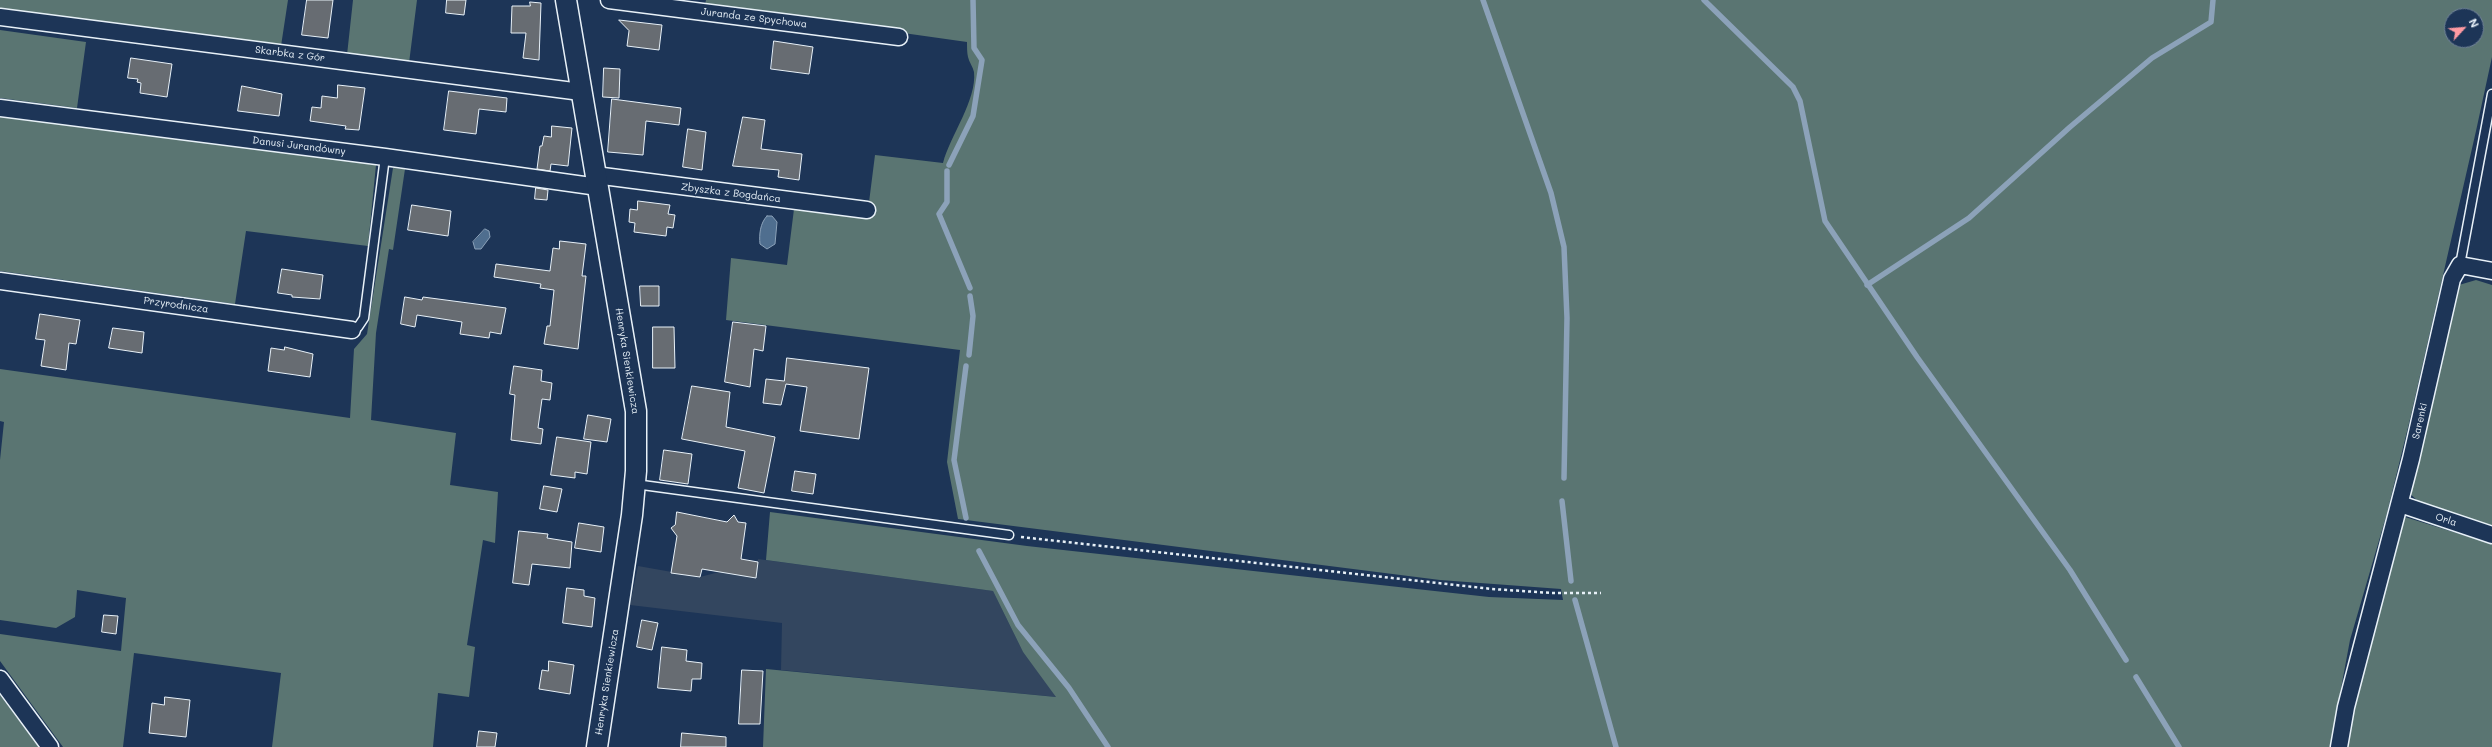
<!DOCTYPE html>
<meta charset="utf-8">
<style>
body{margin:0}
#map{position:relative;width:2492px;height:747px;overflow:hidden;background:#1d3557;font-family:Mali,sans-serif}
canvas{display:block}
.north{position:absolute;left:2444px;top:8px;width:40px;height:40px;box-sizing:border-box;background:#1d3557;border:1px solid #6e8097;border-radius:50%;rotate:64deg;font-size:11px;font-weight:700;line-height:16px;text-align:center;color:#e8f1f8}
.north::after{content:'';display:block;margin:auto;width:14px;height:18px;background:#ff9aa2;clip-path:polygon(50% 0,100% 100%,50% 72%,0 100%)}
</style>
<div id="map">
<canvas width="2492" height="747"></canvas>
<div class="north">N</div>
</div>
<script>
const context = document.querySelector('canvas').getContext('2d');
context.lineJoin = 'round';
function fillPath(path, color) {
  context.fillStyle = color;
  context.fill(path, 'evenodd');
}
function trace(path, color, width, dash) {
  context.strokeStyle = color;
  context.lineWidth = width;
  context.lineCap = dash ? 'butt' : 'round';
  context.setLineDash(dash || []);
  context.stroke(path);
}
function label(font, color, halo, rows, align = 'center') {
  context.font = font + ' Mali,sans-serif';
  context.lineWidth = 4;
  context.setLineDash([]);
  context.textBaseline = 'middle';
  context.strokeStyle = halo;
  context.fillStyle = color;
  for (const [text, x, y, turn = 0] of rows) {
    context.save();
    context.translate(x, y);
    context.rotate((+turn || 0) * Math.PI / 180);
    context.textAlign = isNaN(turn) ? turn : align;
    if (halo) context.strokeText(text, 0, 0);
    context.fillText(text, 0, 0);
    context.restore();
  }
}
fillPath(new Path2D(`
 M758,559l235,32 30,61 34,45 -276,-27 1,-47 -152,-18 8,-39 62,11 19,-5 37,6z`), '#33465f');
fillPath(new Path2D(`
 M0,0h288l-7,46 -281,-37z
 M353,0h64l-8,63 -62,-8z
 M706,0h1786v57l-16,74 -65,284 -24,98 -37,127 -20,107h-1567l3,-78 290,28 -33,-45 -30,-61 -227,-31 4,-48 257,34 462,51 74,3 -2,-11 -121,-9 -482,-61 -11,-57 13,-112 -234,-30 5,-62 56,7 7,-56 73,9 8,-63 68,8c7,-27 34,-63 31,-91 -1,-5 -5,-10 -6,-15 -1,-4 -1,-10 -1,-15l-262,-37zM2452,16h24v24h-24z
 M0,30l86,12 -9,66 -77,-10z
 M0,114l376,51 -8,81 -122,-15 -11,73 -235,-33z
 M393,168l12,1 -12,81 -4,-1 -13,84 -5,87 85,13 -6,52 48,7 -3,51 -12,-3 -16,105 8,2 -6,50 -31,-4 -5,54h-161l9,-74 -147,-20 -11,94h-60l-63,-86v-27l121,17 5,-53 -49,-8 -2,27 -19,11 -56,-8v-160l4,-38 -4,-1v-52l350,49 4,-69 13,-15z
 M2476,280l16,5v241l-72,-23 -13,-12 52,-206z
 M2405,517l87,27v203h-147l13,-65z
 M0,695l39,52h-39z`), '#5a7572');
const water = new Path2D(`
 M767,216h5l5,6 -2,22 -8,5 -7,-5c-1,-9 0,-21 7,-28z
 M485,229l4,2 1,6 -9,12h-6l-2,-7z`);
fillPath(water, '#4f6e8f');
trace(water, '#8ca2b9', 1);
trace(new Path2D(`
 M1483,0l68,193 13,54 3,71 -3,160
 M1704,0l89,87 7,14 25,120 92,136 153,213 56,90
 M949,165l24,-49 9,-56 -8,-12 -1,-48
 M947,171v31l-8,12 31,74
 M1867,285l102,-67 101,-91 82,-69 59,-36 2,-22
 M969,355l4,-39 -3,-20
 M1562,501l9,80
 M966,518l-12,-58 12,-94
 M979,551l39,74 51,63 39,59
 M1575,600l41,147
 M2136,677l43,70`), '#8ca2b9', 5.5);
const building = new Path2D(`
 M307,0h26l-5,38 -26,-3z
 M447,0h19l-2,15 -18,-2z
 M530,2l11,1 -2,57 -16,-2 3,-25h-15l1,-27h18z
 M619,20l43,5 -3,25 -32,-4 2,-15z
 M774,41l39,6 -4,27 -38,-5z
 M131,58l41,6 -5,33 -27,-4 1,-10 -4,-1 1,-3 -10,-1z
 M604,68l16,1 -1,29 -16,-1z
 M338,85l27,3 -6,42 -14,-1 1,-3 -36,-5 2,-14 9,1 1,-12 15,2z
 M242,86l40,8 -3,22 -41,-5z
 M449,91l58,7 -1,14 -27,-3 -3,25 -32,-4z
 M612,99l69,9 -2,17 -33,-4 -3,34 -35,-3z
 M743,117l22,3 -4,29 41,5 -3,26 -21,-3 1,-7 -46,-4z
 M552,126l20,2 -4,38 -17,-2 -1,7 -13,-2 3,-23h2l2,-10 7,1z
 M688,129l18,3 -4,38 -19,-3z
 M536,188l12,2 -1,10 -12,-1z
 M638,201l32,4 -2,9 7,1 -2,13 -6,-1 -1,9 -32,-4 1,-9 -6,-1 1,-13 7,1z
 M412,205l39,6 -3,25 -40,-6z
 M560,241l26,3 -4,32h4l-8,73 -34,-5 3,-18h3l4,-36 -14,-2 1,-4 -47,-7 2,-13 54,7 3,-23 6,1z
 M282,269l41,6 -3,24 -28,-2v-2l-14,-2z
 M640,286h19v20h-18z
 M405,297l17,3 1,-3 83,11 -5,26 -11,-2 -1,6 -29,-4 2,-12 -45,-7 -2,12 -14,-3z
 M40,314l40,6 -4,24 -7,-1 -3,27 -25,-4 4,-26 -9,-1z
 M733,322l33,4 -3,25 -9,-2 -4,38 -25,-5z
 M653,327h21l1,41h-22z
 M113,328l31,4 -2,21 -33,-5z
 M285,347l28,7 -3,23 -42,-6 3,-23 13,2z
 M787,358l82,10 -10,71 -59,-8 7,-44 -21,-3 -5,21 -18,-2 3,-24 18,2z
 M514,366l28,4 -1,11 11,2 -2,17 -8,-1 -4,29 5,1 -2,15 -30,-4 4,-45 -5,-1z
 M692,386l38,6 -4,35 49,10 -11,56 -26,-5 7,-37 -63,-12z
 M588,415l23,4 -4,23 -23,-3z
 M557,437l34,5 -4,32 -12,-2v6l-24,-3z
 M664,450l28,4 -4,30 -28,-4z
 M795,471l21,3 -3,20 -21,-3z
 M544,486l18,3 -5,23 -17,-3z
 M677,512l50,10 7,-7 4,7 8,1 -5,36 17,3 -2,16 -54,-9 -2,8 -29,-4 6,-37 -6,-8 4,-3z
 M579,523l25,4 -3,25 -26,-4z
 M519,531l29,3 -1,4 25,4 -2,26 -38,-4 -3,21 -16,-2z
 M567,588l17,2v6l11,2 -3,29 -29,-4z
 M104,615l14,1 -2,18 -14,-2z
 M642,620l16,3 -6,27 -15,-3z
 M662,647l25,3 -1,11 16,2 -1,16h-9l-1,12 -33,-3z
 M549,661l25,4 -4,29 -31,-5 3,-19 6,1z
 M742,670l21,1 -3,53h-21z
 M165,697l25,3 -4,37 -37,-4 3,-30 12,2z
 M479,731l18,2 -2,14h-18z
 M682,733l44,4v10h-45z`);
fillPath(building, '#676c72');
trace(building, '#e8f1f8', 1);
const service = new Path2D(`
 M2460,265l32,-171
 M352,330l6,-3 6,-9 21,-161
 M635,484l374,51`);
const minor = new Path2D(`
 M609,0l290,37
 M0,17l581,75
 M0,108l385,49 213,30
 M595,175l272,35
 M0,281l352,49
 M2400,504l92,31
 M0,679l50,68
 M2339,747l7,-40 65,-248 41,-180 8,-14 32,6`);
const tertiary = new Path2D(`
 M566,0l70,411v60l-4,44 -35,232`);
trace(service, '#e8f1f8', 11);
trace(minor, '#e8f1f8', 19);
trace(tertiary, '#e8f1f8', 23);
trace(new Path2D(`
 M1021,537l471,52 60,4h49`), '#e8f1f8', 2.5, [3, 3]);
trace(service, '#1d3557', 8);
trace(minor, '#1d3557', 16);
trace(tertiary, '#1d3557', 20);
label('10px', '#e8f1f8', '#1d3557', [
 ["Juranda ze Spychowa",754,18,7],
 ["Skarbka z Gór",290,54,7],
 ["Danusi Jurandówny",299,146,7],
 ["Zbyszka z Bogdańca",731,193,7],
 ["Przyrodnicza",176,305,8],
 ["Henryka Sienkiewicza",627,361,81],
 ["Sarenki",2420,421,-77],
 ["Orla",2446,520,18],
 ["Henryka Sienkiewicza",607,682,-81]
]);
</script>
